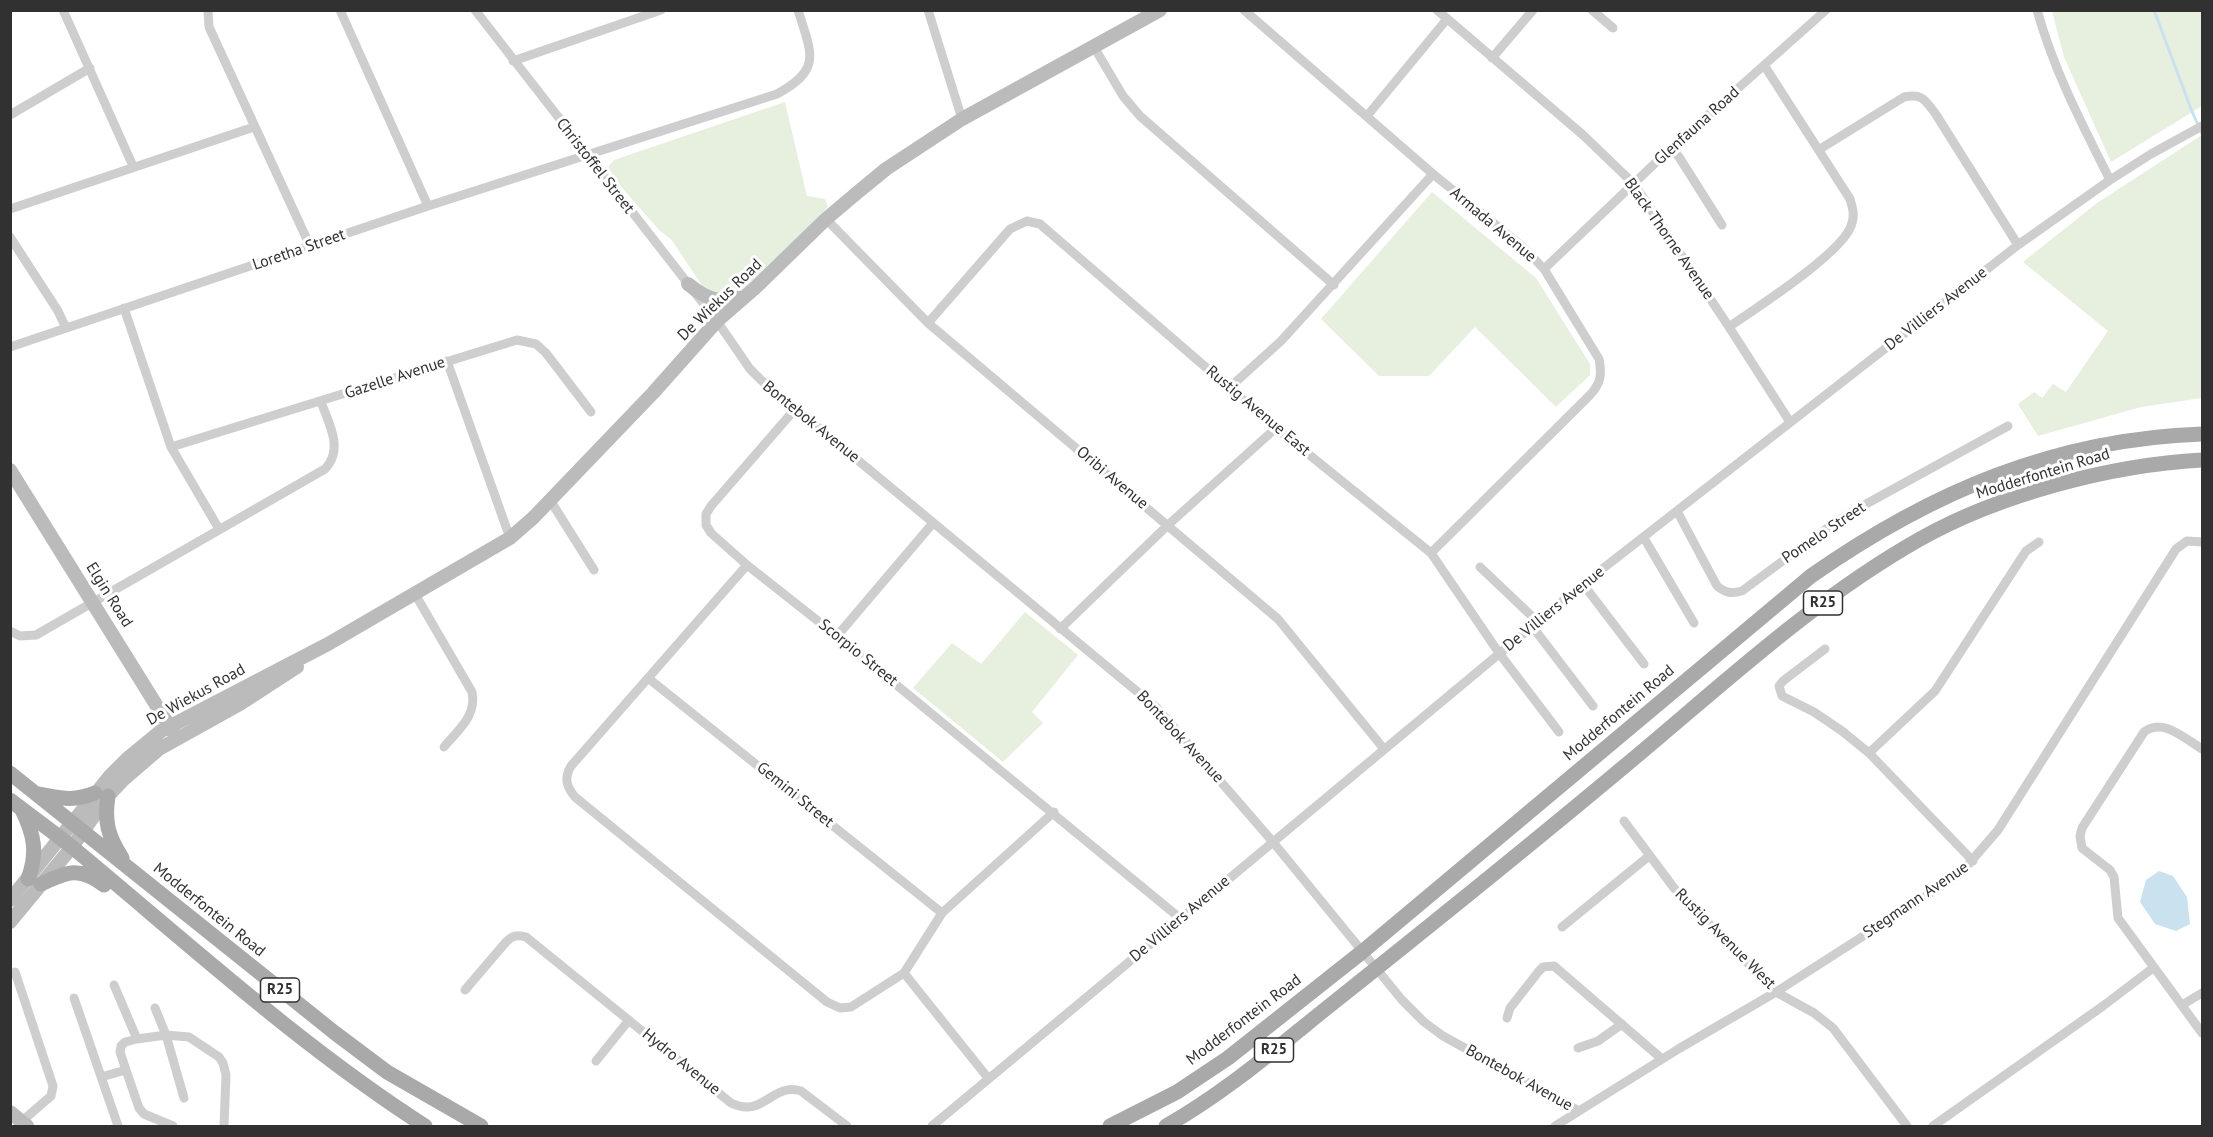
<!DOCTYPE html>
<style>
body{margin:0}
#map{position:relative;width:2213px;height:1137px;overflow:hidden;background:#fff;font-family:"PT Sans",sans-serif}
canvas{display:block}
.frame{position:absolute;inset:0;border:12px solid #313131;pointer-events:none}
</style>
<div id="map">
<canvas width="2213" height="1137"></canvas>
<div class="frame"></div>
</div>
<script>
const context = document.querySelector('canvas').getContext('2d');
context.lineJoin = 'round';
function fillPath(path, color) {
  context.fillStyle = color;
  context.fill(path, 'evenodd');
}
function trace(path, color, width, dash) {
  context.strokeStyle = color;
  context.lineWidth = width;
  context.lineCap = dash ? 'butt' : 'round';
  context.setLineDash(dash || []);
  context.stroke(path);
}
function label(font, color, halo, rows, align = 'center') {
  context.font = font + ' "PT Sans",sans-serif';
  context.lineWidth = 6;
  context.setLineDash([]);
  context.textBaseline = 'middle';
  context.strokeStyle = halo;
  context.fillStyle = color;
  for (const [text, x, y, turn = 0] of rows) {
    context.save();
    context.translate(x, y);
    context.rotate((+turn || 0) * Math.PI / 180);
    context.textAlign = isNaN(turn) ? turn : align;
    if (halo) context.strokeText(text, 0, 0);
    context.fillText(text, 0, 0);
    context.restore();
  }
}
fillPath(new Path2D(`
 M2052,11h150v95l-91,56 -47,-105z
 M785,102l22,94 18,3 3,8 -86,86 -22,5 -17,-11 -32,-48 -12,-9 -41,-47 -10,-16 6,-7z
 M2202,135v263l-61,9 -103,29 -20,-32 16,-12 8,6 11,-14 13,8 42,-61 -85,-69 74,-59z
 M1432,192l104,86 54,86v11l-34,32 -81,-80 -46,49h-50l-58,-57z
 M1025,612l53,43 -46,57 11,11 -40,39 -90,-74 39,-45 29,21z`), '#e7efdf');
fillPath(new Path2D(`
 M2159,871l14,5 14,21 3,27 -14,7 -21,-7 -15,-22 6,-22z`), '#cae1ef');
trace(new Path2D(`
 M2154,10l37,99 11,25`), '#cae1ef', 3);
trace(new Path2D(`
 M63,10l70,156
 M208,10l1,17 101,219
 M340,10l88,196
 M475,10l242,311 33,48 11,11 396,328 116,134 129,158 22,22 19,14 136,75
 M928,10l34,109
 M1244,10l189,164 90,73 21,22 55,90c3,16 2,24 -9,36l-159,158
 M1437,10l146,125 51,49 95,143 61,95
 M1592,10l21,18
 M2037,10c17,61 45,114 73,170
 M1094,47l29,49 17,20 194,169
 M1492,58l41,-48
 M513,61l148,-51
 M10,115l80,-47
 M1367,116l80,-97
 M1671,148l8,9 43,68
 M1820,149l84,-52c18,-4 21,3 31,16l83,132
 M10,209l244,-82
 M826,219l102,104 350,296 106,130
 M10,237l48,74 8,17
 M1544,269l127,-121 155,-138
 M124,308l47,139 48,82
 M928,323l82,-94 17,-8 13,3 236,204 155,125 68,100 60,79
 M1729,327c27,-19 112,-73 122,-101 4,-10 2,-17 -1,-27l-86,-134
 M10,347l418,-141 349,-112c46,-25 34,-41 21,-84
 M447,361l63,177
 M1229,388l52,-47 152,-167
 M796,408l-85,98 -5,8v11l5,8 36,32 90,71 344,283
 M171,447l346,-107 19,4 10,9 45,59
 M550,500l44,70
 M1677,511l40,75c9,7 14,8 25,5l92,-68 23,-14 151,-83
 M1644,538l50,85
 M747,565l-176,201c-7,12 -5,20 4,31l252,205 13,6 11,-1 53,-34 38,-60 112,-101
 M1480,567l58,55
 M1583,584l61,80
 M415,594l57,98c5,24 -14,38 -28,55
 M1532,626l61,80
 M1060,629l108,-104 108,-97
 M10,631l10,5 16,-1 289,-166c19,-20 4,-45 -4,-67
 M837,636l96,-113
 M1825,649l-42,32 -4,5 3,10 32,16 28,19 27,22 104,108
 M648,678l294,235
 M2202,749c-17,-10 -39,-32 -58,-17l-62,96 -2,8 2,12 28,22 4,7 4,41 84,115
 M1869,753l66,-62 91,-140 13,-9
 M1624,821l50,67 102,104 38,21 19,15 74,98
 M1562,927l87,-71
 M15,972l38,114 -2,10 -30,26
 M904,973l84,105
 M465,990l41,-48c6,-6 11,-8 20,-5l205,166c33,16 40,-21 70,-12l46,35
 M74,998l44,128
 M2182,1005l20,-12
 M1507,1018l3,-10 29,-37 4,-4 11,-1 108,93
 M137,1039l29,-4 -11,-27
 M1578,1048l20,-7 24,-17
 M596,1061l33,-41
 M126,1070l13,38 5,6 29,12
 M101,1077l25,-7 -6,-18 1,-6 4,-4 12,-3 -23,-54
 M184,1098l-18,-63 23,2 30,20 4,6 3,12 -2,51
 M932,1126l651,-542 435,-339 92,-65 41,-26 51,-28
 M1555,1126l125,-78 96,-56 184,-118 38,-44 178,-281 11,-8 15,1
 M1933,1126l170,-120 50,-38`), '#cecece', 9);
trace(new Path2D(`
 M688,284c21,17 29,18 55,13
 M10,470l163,262
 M10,900l100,-124 17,-17 34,-28 167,-87 182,-106 23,-20 120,-125 64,-72 38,-33 71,-69 32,-27 28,-23 76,-50 198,-109
 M10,922l62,-75 36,-51 15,-16 36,-31 81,-45 57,-37
 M10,1112l17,14`), '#bbb', 14);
trace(new Path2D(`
 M10,773l325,260 52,39 94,54
 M38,794c24,4 34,8 57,-1
 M108,796c-4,26 0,40 14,62
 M10,800c21,16 42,31 62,47 116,96 227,198 353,279
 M22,810c12,24 16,43 6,69
 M41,884c26,-12 38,-18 63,1
 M1110,1126l67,-34 51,-34 134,-106 449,-376c120,-84 244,-137 391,-142
 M1166,1126c60,-34 113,-80 167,-123 98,-78 196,-157 293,-238 94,-78 186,-165 294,-226 80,-45 191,-74 282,-79`), '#a9a9a9', 15);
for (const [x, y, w] of [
 [1823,603,39],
 [280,990,39],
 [1274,1050,39]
]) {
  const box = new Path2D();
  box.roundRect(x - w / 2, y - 12, w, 24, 4.5);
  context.fillStyle = '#fff';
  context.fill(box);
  trace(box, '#313131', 1.5);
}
label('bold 15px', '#313131', null, [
 ["R25",1823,603],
 ["R25",280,990],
 ["R25",1274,1050]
]);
label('16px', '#313131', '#fff', [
 ["Glenfauna Road",1697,126,-42],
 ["Christoffel Street",595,166,52],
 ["Armada Avenue",1493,225,40],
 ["Black Thorne Avenue",1669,239,55],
 ["Loretha Street",299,250,-19],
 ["De Wiekus Road",720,300,-44],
 ["De Villiers Avenue",1936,309,-38],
 ["Gazelle Avenue",395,378,-18],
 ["Rustig Avenue East",1258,411,40],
 ["Bontebok Avenue",811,422,39],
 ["Modderfontein Road",2043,474,-17],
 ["Oribi Avenue",1112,478,40],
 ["Pomelo Street",1824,533,-34],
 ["Elgin Road",109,595,58],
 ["De Villiers Avenue",1554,609,-39],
 ["Scorpio Street",858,653,39],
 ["De Wiekus Road",196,695,-29],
 ["Modderfontein Road",1619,713,-40],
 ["Bontebok Avenue",1180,737,47],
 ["Gemini Street",795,795,39],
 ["Stegmann Avenue",1916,900,-34],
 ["Modderfontein Road",209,910,39],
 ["De Villiers Avenue",1180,919,-40],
 ["Rustig Avenue West",1725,939,45],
 ["Modderfontein Road",1244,1020,-37],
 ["Hydro Avenue",681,1062,39],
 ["Bontebok Avenue",1519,1078,29]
]);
</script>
